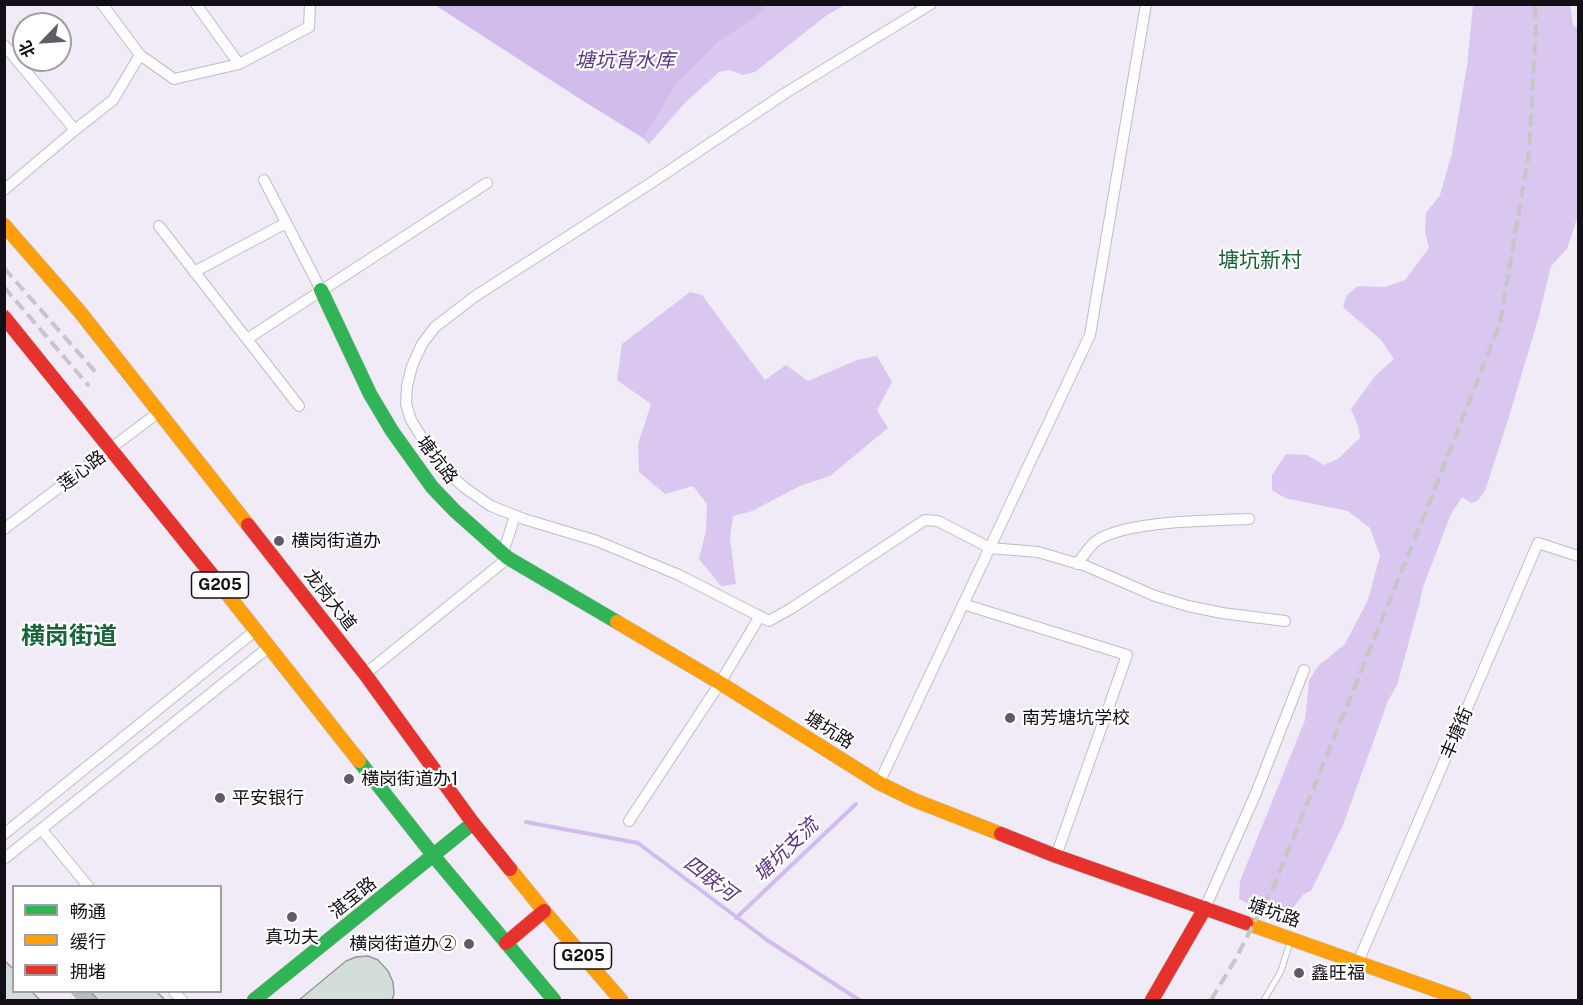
<!DOCTYPE html>
<meta charset="utf-8">
<style>
body{margin:0}
#map{position:relative;width:1583px;height:1005px;overflow:hidden;background:#f0ebf6;font-family:"Public Sans","Noto Sans SC",sans-serif}
canvas{display:block}
.frame{position:absolute;inset:0;border:6px solid #130f17;pointer-events:none}
.legend{position:absolute;left:12px;top:885px;width:210px;height:108px;box-sizing:border-box;background:#fff;border:2px solid #a19fa2;margin:0;padding:8px 10px;list-style:none;font-size:18px;color:#130f17}
.legend li{display:flex;align-items:center;gap:12px;height:30px}
.legend b{width:30px;border:2px solid #a19fa2}
.north{position:absolute;left:12px;top:12px;width:60px;height:60px;box-sizing:border-box;background:#fff;border:2px solid #a19fa2;border-radius:50%;rotate:245deg;font-size:16px;font-weight:700;line-height:24px;text-align:center;color:#130f17}
.north::after{content:'';display:block;margin:auto;width:21px;height:27px;background:#605c65;clip-path:polygon(50% 0,100% 100%,50% 72%,0 100%)}
</style>
<div id="map">
<canvas width="1583" height="1005"></canvas>
<div class="frame"></div>
<ul class="legend">
<li><b style="height:8px;background:#30b455"></b>畅通</li>
<li><b style="height:8px;background:#ff9f0a"></b>缓行</li>
<li><b style="height:8px;background:#e5322d"></b>拥堵</li>
</ul>
<div class="north">北</div>
</div>
<script>
const context = document.querySelector('canvas').getContext('2d');
context.lineJoin = 'round';
function fillPath(path, color) {
  context.fillStyle = color;
  context.fill(path, 'evenodd');
}
function trace(path, color, width, dash) {
  context.strokeStyle = color;
  context.lineWidth = width;
  context.lineCap = dash ? 'butt' : 'round';
  context.setLineDash(dash || []);
  context.stroke(path);
}
function label(font, color, halo, rows, align = 'center') {
  context.font = font + ' "Public Sans","Noto Sans SC",sans-serif';
  context.lineWidth = 4.5;
  context.setLineDash([]);
  context.textBaseline = 'middle';
  context.strokeStyle = halo;
  context.fillStyle = color;
  for (const [text, x, y, turn = 0] of rows) {
    context.save();
    context.translate(x, y);
    context.rotate((+turn || 0) * Math.PI / 180);
    context.textAlign = isNaN(turn) ? turn : align;
    if (halo) context.strokeText(text, 0, 0);
    context.fillText(text, 0, 0);
    context.restore();
  }
}
fillPath(new Path2D(`
 M769,5h76l-18,10 -72,57 -12,3 -14,-5 -10,2 -34,31 -36,41 -6,-6 36,-57 40,-40 32,-20z
 M1473,5h97l3,20 5,4v186l-11,34 -16,17 -12,50 -31,104 -23,71 -8,10 -6,2 -9,-6 -11,17 -28,73 -4,18 -22,80 -9,16 -45,124 -32,66 -7,3 -17,21h-15l-33,-16 1,-18 65,-161 4,-39 8,-14 28,-23 23,-44 12,-44 -10,-28 -22,-17 -63,-13 -13,-8v-15l14,-21 21,1 17,10 14,-6 22,-21 -2,-12 -7,-17 25,-34 18,-16 -13,-19 -38,-33 4,-12 11,-9 27,1 20,-7 24,-32 -4,-16 1,-19 14,-18 12,-42 15,-87z
 M690,292l12,3 63,85 21,-15 22,16 49,-21 20,-4 15,26 -15,28 11,18 -58,48 -28,9 -50,26 -19,5 -3,22 6,46 -15,2 -22,-27 7,-28 1,-27 -14,-18 -28,8 -26,-22 -1,-28 13,-40 -34,-24 5,-36z`), '#d9c7ef');
fillPath(new Path2D(`
 M435,5h334l-18,16 -32,20 -40,40 -36,57 -63,-39z`), '#d1bcec');
trace(new Path2D(`
 M526,822l112,21 129,97 92,60
 M736,918l120,-114`), '#d1bcec', 4);
const lane = new Path2D(`
 M1264,1000l17,-29 9,-29`);
const street = new Path2D(`
 M102,4l38,51
 M196,4l43,60
 M931,4l-144,88 -133,89 -180,116 -39,30 -13,17 -10,22 -5,20 -1,18 5,16 19,31 16,20 19,17 26,18 33,13 73,22 82,34 90,46 23,-13 133,-88 13,1 52,27 48,4 48,14 69,30 33,10 34,7 63,8
 M4,45l71,85
 M264,180l57,110
 M4,190l71,-60 38,-30 27,-45 34,24 65,-15 70,-37 1,-23
 M159,226l140,180
 M194,272l92,-49
 M247,339l240,-156
 M4,529l155,-117
 M503,553l12,-37
 M1077,564c6,-7 11,-16 18,-22 28,-22 117,-21 154,-23
 M963,604l164,51 -71,201
 M365,674l143,-116
 M879,783l211,-448 56,-331
 M629,821l91,-138 40,-67
 M41,829l47,57
 M4,834l252,-204
 M4,859l265,-212
 M1205,908l51,-115 48,-123
 M1358,962l180,-419 40,13
 M174,992l8,8`);
const fast = new Path2D(`
 M321,290l49,104 22,37 40,56 23,24 53,47 109,64
 M359,761l78,99 117,140
 M254,1000l219,-177`);
const slow = new Path2D(`
 M4,225l76,87 168,213
 M213,576l146,185
 M617,622l103,61 159,100 35,17 87,34
 M510,869l34,42 77,89
 M1246,923l218,77`);
const jam = new Path2D(`
 M4,317l209,259
 M248,525l117,149 108,149 37,46
 M1001,834l55,22 190,67
 M506,943l38,-32
 M1152,1000l53,-92`);
trace(lane, '#c0bcc5', 7);
trace(street, '#c0bcc5', 12);
trace(fast, '#c0bcc5', 15);
trace(slow, '#c0bcc5', 15);
trace(jam, '#c0bcc5', 15);
trace(lane, '#fdfcfe', 5);
trace(street, '#fdfcfe', 10);
trace(fast, '#30b455', 14);
trace(slow, '#ff9f0a', 14);
trace(jam, '#e5322d', 14);
trace(new Path2D(`
 M4,268l95,108
 M4,287l85,99
 M1211,1000l24,-40 40,-77 153,-377 72,-183 29,-171 7,-125 -1,-23`), '#c6c5c8', 4, [12, 6]);
fillPath(new Path2D(`
 M70,992h87l8,8h-88z`), '#b5bebb');
const building = new Path2D(`
 M368,956l10,4 10,11 5,11 1,12 -2,6h-93l47,-39 10,-4z
 M4,960l10,10v22h18l8,8h-36z
 M91,992h66l8,8h-67z`);
fillPath(building, '#d3ddd9');
trace(building, '#949b98', 1.5);
for (const [x, y, r, color] of [
 [279,541,6,"#605c65"],
 [1010,718,6,"#605c65"],
 [349,779,6,"#605c65"],
 [220,798,6,"#605c65"],
 [292,917,6,"#605c65"],
 [469,944,6,"#605c65"],
 [1299,973,6,"#605c65"]
]) {
  const dot = new Path2D();
  dot.arc(x, y, r, 0, 2 * Math.PI);
  context.fillStyle = color;
  context.fill(dot);
  trace(dot, '#fff', 2);
}
for (const [x, y, w] of [
 [220,585,57],
 [583,956,57]
]) {
  const box = new Path2D();
  box.roundRect(x - w / 2, y - 13, w, 26, 4.5);
  context.fillStyle = '#fff';
  context.fill(box);
  trace(box, '#130f17', 1.5);
}
label('bold 16px', '#130f17', null, [
 ["G205",220,585],
 ["G205",583,956]
]);
label('18px', '#130f17', '#fff', [
 ["塘坑路",437,460,53],
 ["莲心路",82,471,-37],
 ["龙岗大道",330,600,52],
 ["塘坑路",829,730,32],
 ["丰塘街",1457,733,-67],
 ["湛宝路",353,898,-39],
 ["塘坑路",1274,913,19]
]);
label('18px', '#130f17', '#fff', [
 ["横岗街道办",291,541],
 ["南芳塘坑学校",1022,718],
 ["横岗街道办1",361,779],
 ["平安银行",232,798],
 ["真功夫",292,937,"center"],
 ["横岗街道办②",457,944,"right"],
 ["鑫旺福",1311,973]
], 'left');
label('italic 20px', '#5d3782', '#fff', [
 ["塘坑背水库",625,61],
 ["塘坑支流",786,850,-44],
 ["四联河",710,879,37]
]);
label('21px', '#1a643a', '#fff', [
 ["塘坑新村",1260,261]
]);
label('bold 24px', '#1a643a', '#fff', [
 ["横岗街道",69,637]
]);
</script>
